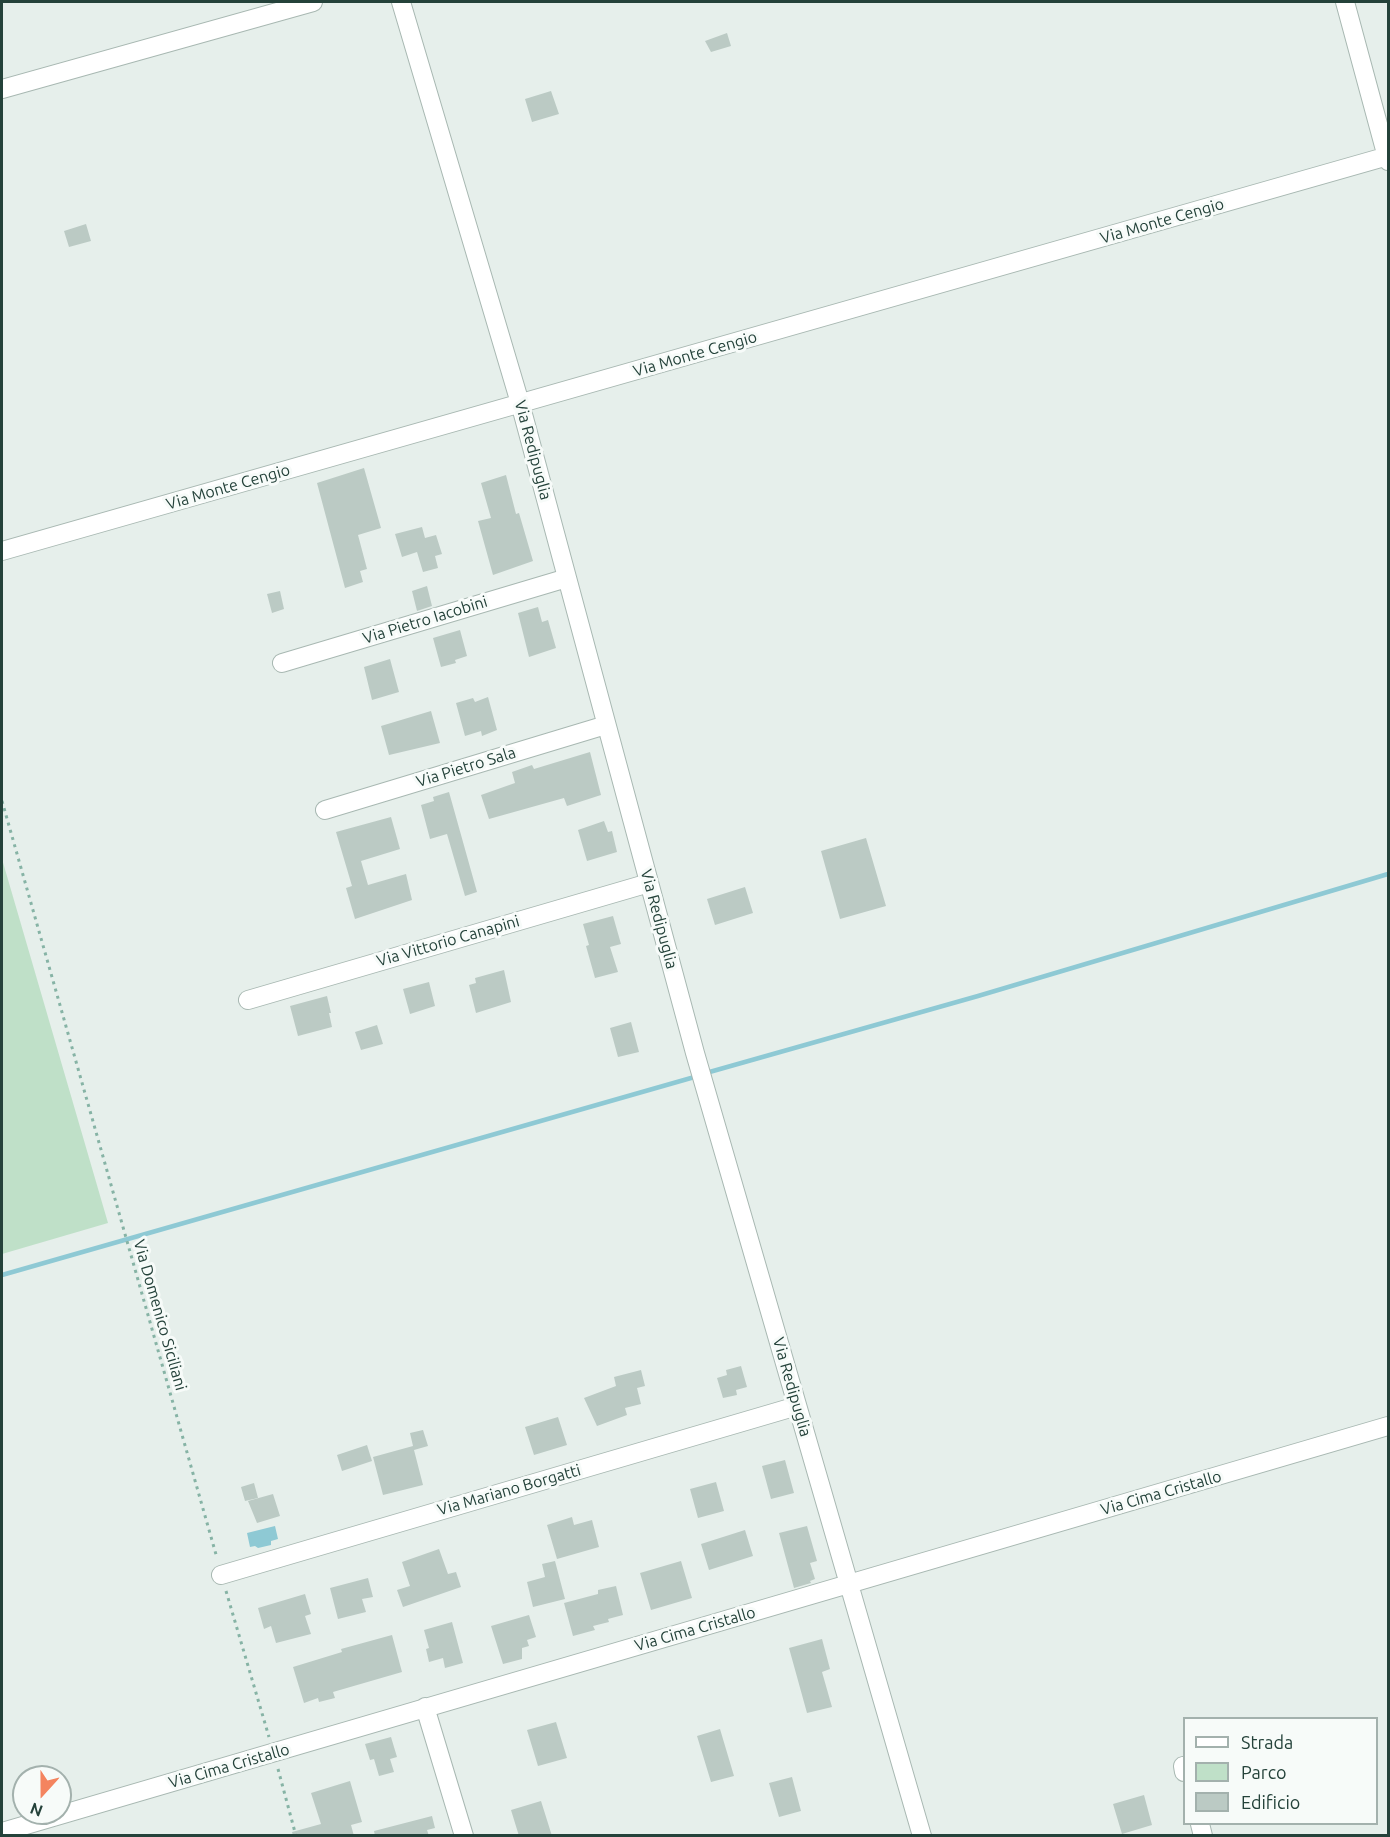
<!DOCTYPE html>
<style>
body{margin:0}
#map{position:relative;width:1390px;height:1837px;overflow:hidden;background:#e6efeb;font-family:Ubuntu,sans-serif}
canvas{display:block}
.frame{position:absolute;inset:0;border:3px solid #24423a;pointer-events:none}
.legend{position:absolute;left:1183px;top:1717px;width:195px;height:108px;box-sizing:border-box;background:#f7fbf9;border:2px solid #a3b1ad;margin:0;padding:8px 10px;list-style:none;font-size:18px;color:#24423a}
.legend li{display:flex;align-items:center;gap:12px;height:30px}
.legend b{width:30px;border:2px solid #a3b1ad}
.north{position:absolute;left:12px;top:1765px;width:60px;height:60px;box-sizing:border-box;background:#f7fbf9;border:2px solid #a3b1ad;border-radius:50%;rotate:201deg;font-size:16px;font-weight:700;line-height:24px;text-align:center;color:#24423a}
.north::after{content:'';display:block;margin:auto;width:21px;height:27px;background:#f4845f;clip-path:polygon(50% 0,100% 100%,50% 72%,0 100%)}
</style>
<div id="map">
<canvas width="1390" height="1837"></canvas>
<div class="frame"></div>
<ul class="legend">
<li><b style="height:8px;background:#fff"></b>Strada</li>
<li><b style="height:16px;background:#bfe0c8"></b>Parco</li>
<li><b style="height:16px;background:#bbcac4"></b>Edificio</li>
</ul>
<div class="north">N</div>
</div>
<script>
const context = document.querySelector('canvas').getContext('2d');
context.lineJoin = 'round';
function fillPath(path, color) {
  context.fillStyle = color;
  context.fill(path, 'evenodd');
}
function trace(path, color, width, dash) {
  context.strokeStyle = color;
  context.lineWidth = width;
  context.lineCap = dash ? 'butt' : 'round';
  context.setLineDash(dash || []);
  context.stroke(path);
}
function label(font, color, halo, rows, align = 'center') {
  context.font = font + ' Ubuntu,sans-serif';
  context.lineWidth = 6;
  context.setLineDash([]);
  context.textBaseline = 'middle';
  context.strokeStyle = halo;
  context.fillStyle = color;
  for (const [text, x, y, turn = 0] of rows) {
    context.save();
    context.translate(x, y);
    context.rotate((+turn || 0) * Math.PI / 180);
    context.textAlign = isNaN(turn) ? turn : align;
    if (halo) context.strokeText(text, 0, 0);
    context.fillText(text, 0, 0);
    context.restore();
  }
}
fillPath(new Path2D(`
 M2,859l106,364 -106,31z`), '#bfe0c8');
fillPath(new Path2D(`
 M275,1526l3,13 -7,2v4l-13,3 -3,-2 -5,1 -3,-14z`), '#8ec9d4');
trace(new Path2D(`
 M706,1073l272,-77 410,-122
 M2,1275l696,-199`), '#8ec9d4', 4.5);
fillPath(new Path2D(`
 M727,33l4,13 -20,6 -6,-11z
 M551,91l8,23 -27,8 -7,-23z
 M86,224l5,17 -22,6 -5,-16z
 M364,468l17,60 -23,7 9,34 -7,2 3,11 -18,6 -28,-105z
 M506,475l10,39 3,-1 14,48 -40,14 -15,-54 13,-3 -10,-35z
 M422,527l3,11 11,-3 6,19 -7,2 3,12 -15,4 -6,-20 -15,5 -7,-23z
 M427,586l5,20 -15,5 -5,-20z
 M280,591l4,18 -12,4 -5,-19z
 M538,607l4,15 6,-2 8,28 -27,9 -11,-44z
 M460,630l7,26 -12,4 1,3 -15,4 -8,-29z
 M390,659l9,33 -27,8 -8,-33z
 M488,697l9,33 -15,6 -1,-5 -16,5 -9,-33 17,-5 2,4z
 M431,711l9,32 -51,12 -8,-29z
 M590,752l11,43 -34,11 -3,-8 -75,21 -8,-24 34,-12 -3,-11 20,-7 2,4z
 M449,792l28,100 -12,4 -18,-62 -17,5 -9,-34 13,-4 -1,-4z
 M391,817l9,32 -39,12 7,24 38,-11 6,26 -57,19 -9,-31 6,-2 -16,-54z
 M604,821l4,11 4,-1 5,21 -30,9 -9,-31z
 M866,838l20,68 -46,13 -19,-68z
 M745,887l8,26 -38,12 -8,-26z
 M613,916l8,28 -11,3 8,25 -23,6 -9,-32 3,-1 -6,-21z
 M504,970l7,32 -35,11 -7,-28 7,-2 -1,-5z
 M429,982l6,24 -25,8 -7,-25z
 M327,996l4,17h-2l3,14 -34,9 -8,-30z
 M631,1022l8,30 -21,5 -8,-29z
 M377,1025l6,19 -22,6 -6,-18z
 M741,1366l6,21 -11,3 1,5 -14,3 -6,-20 10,-3 -1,-5z
 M641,1370l4,16 -8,2 4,16 -16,4 2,7 -30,11 -13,-28 32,-12 -2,-9z
 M558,1417l9,28 -33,10 -9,-28z
 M423,1430l5,16 -14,4 9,35 -40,10 -10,-38 40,-11 -3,-13z
 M367,1445l5,16 -30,10 -5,-16z
 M785,1460l9,33 -23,6 -9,-33z
 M716,1482l8,29 -26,7 -8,-29z
 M254,1483l4,15 -13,3 -4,-14z
 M273,1494l7,22 -23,7 -9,-22z
 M572,1517l2,8 18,-5 7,27 -42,12 -10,-34z
 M807,1526l10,35 -7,2 5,16 -5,2 1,2 -17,5 -15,-55z
 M745,1530l8,26 -44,14 -8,-26z
 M439,1549l9,25 8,-2 5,15 -58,20 -6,-17 13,-4 -8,-24z
 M555,1561l10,38 -32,8 -6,-25 18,-5 -3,-13z
 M681,1561l11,37 -41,12 -11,-37z
 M368,1578l5,19 -11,2 4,13 -28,7 -8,-31z
 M616,1586l7,29 -15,4 1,3 -16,4 2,4 -22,6 -9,-33 34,-9v-4z
 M305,1594l6,20 -6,2 6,18 -35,9 -5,-17 -7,3 -6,-21z
 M529,1615l7,22 -9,3 2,6 -7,2v11l-19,5 -12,-38z
 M452,1622l11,41 -18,5 -2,-10 -14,4 -3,-13 3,-1 -5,-18z
 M392,1635l10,37 -69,20 2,6 -16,4 -1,-4 -14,5 -11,-36 49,-15 -1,-3z
 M822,1639l8,30 -8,3 10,35 -25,6 -18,-65z
 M556,1722l11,36 -29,8 -11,-36z
 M720,1729l14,47 -23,6 -14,-46z
 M391,1737l6,20 -7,2 4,13 -15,4 -5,-17 -4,1 -5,-16z
 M792,1777l9,34 -22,6 -10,-34z
 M350,1781l12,41 -11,3 3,11h-61l-1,-4 29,-8 -10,-31z
 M1144,1795l8,30 -30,9 -9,-30z
 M541,1801l11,35h-33l-8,-26z
 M432,1816l3,12 -8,2 2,6h-54l-1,-5z`), '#bbcac4');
const minor = new Path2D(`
 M401,2l119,401 175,650 227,783
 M1345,2l43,159
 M2,89l311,-87
 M2,551l1386,-395
 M282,663l285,-85
 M325,810l281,-85
 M248,1000l401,-117
 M221,1575l576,-169
 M425,1707l39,129
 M1183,1766l1,6
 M1200,1824l3,12
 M2,1832l1386,-406`);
trace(minor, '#a8b8b2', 20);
trace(new Path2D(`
 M2,801l215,757
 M226,1591l43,146
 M278,1769l18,67`), '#86b3a5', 3, [3, 4.5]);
trace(minor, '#fff', 18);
label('16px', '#24423a', '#f7fbf9', [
 ["Via Monte Cengio",1162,221,-16],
 ["Via Monte Cengio",695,354,-16],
 ["Via Redipuglia",533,450,75],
 ["Via Monte Cengio",228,487,-16],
 ["Via Pietro Iacobini",425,620,-17],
 ["Via Pietro Sala",466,767,-17],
 ["Via Redipuglia",659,919,75],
 ["Via Vittorio Canapini",448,941,-16],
 ["Via Domenico Siciliani",160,1315,74],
 ["Via Redipuglia",792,1387,74],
 ["Via Mariano Borgatti",509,1490,-16],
 ["Via Cima Cristallo",1161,1493,-16],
 ["Via Cima Cristallo",695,1629,-16],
 ["Via Cima Cristallo",229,1766,-16]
]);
</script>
